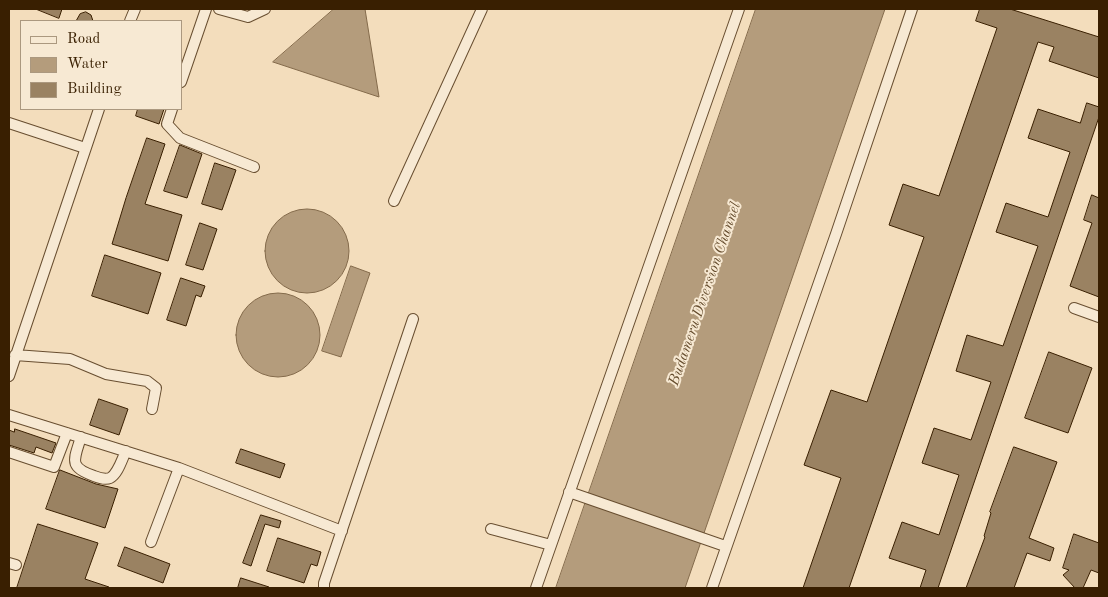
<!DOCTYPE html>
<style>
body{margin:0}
#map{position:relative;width:1108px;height:597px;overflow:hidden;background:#f3ddbc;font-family:"Old Standard TT",serif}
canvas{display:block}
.frame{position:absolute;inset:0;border:10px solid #391f01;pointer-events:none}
.legend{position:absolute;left:20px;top:20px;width:162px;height:90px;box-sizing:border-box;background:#f7e9d3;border:1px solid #ab987f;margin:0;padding:6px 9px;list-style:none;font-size:15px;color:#391f01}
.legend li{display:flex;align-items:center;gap:10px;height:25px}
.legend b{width:25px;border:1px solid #ab987f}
</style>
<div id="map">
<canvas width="1108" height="597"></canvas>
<div class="frame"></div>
<ul class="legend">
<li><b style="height:6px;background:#f7e9d3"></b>Road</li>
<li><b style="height:14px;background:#b49c7c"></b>Water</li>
<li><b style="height:14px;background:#9a8262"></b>Building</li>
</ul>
</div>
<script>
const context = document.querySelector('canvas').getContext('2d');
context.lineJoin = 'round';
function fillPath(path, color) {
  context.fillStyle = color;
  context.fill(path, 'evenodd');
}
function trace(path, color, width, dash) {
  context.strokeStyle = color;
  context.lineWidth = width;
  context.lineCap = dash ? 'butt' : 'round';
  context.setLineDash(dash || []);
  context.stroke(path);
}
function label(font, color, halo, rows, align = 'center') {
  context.font = font + ' "Old Standard TT",serif';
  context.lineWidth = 4;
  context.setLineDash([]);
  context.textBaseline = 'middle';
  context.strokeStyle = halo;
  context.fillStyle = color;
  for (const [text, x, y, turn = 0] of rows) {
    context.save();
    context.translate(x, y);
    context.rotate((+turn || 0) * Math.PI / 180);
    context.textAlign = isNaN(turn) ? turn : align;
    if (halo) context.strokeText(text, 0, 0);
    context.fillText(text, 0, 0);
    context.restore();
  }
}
const water = new Path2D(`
 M334,9h31l14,88 -106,-35z
 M756,9h129l-200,579h-129z
 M265 251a42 42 0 1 1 84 0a42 42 0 1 1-84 0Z
 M351,266l19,7 -29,84 -19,-6z
 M236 335a42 42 0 1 1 84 0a42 42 0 1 1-84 0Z`);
fillPath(water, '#b49c7c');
trace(water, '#836a4b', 1);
const building = new Path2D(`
 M36,9h26l-3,9z
 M980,9h30l89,28v41l-50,-17 5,-14 -16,-5 -189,546h-46l38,-110 -37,-13 27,-75 36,12 57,-165 -35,-12 14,-41 36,12 58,-168 -21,-7z
 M86,12l5,3 2,6h-17l4,-7z
 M1087,103l12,4v10l-161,471h-18l6,-18 -37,-12 13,-36 37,13 20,-60 -37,-12 12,-35 37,12 20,-58 -35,-11 11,-36 36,11 35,-100 -42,-14 10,-29 42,14 22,-65 -42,-14 10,-29 42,14z
 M138,109h26l-5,15 -23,-8z
 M147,138l18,6 -20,60 37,11 -14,46 -56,-17 14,-46z
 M180,145l22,9 -15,44 -23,-7z
 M215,163l21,7 -14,40 -20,-6z
 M1092,195l7,3v99l-29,-11 22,-63 -8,-3z
 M200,223l17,6 -14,41 -17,-5z
 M105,255l56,18 -13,41 -56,-18z
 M181,278l24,8 -4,11 -5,-2 -10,31 -19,-6z
 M1049,352l43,16 -24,65 -43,-15z
 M99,399l29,10 -9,26 -29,-10z
 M15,429l41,14 -4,10 -16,-6 -2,6 -25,-8v-15l5,2z
 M1014,447l43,15 -28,76 25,10 -4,13 -23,-8 -13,35h-48l19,-51 -1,-1 7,-23 -1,-1z
 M241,449l44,15 -5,14 -44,-15z
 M60,470l36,14 22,5 -13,39 -59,-19z
 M261,515l20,6 -2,7 -14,-4 -14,42 -8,-3z
 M38,524l60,19 -13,36 24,8v1h-92z
 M1074,534l25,9v30l-8,-3 -8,18h-8l-12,-13 6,-5 -6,-2z
 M278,538l43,14 -4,14 -6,-2 -7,19 -37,-12z
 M125,547l45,17 -7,19 -45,-17z
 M241,578l28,9v1h-31z`);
fillPath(building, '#9a8262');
trace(building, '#391f01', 1);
const minor = new Path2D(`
 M219,9l29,8 17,-8
 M130,21l5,-12
 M181,82l25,-73
 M172,109l-5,15 13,14 74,29
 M9,123l76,25
 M394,201l88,-192
 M1074,308l25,9
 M15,355l55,4 36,15 41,7 9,7 -4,21
 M9,376l90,-267
 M9,415l170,53 163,63
 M81,437c-7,23 -13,30 13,39 5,2 11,4 16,2 8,-4 12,-19 16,-27
 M9,452l45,15 13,-34
 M569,492l156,54
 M491,529l60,16
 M151,542l28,-74
 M9,563l7,2
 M324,588v-5l89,-264
 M536,588l203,-579
 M712,588l124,-354 76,-225`);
trace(minor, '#684e30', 12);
trace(minor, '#f7e9d3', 10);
label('italic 15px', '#644b2c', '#f7e9d3', [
 ["Budameru Diversion Channel",705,294,-71]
]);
</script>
